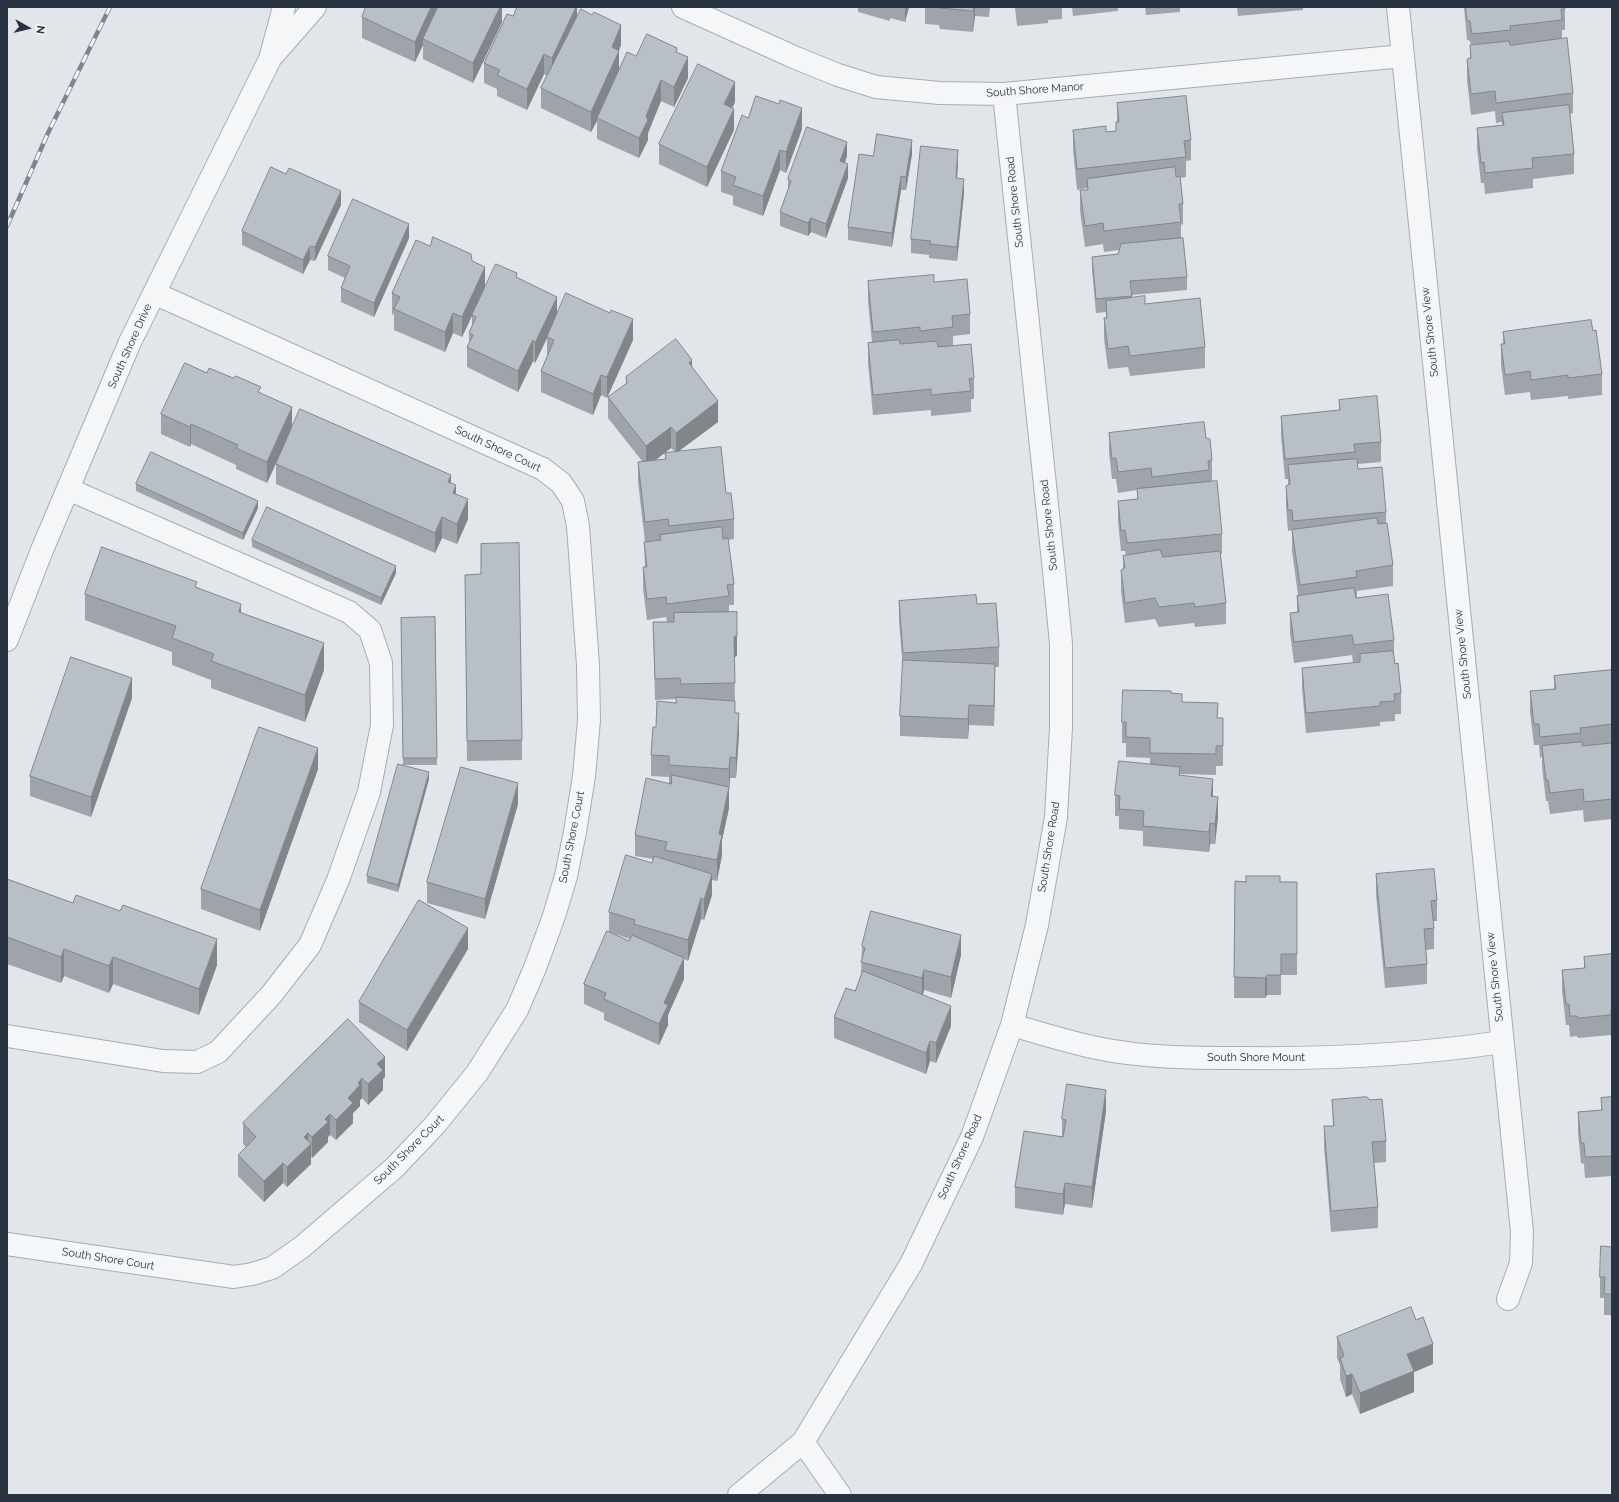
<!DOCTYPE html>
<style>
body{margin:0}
#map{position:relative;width:1619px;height:1502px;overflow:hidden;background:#e2e5ea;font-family:Raleway,sans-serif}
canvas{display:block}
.frame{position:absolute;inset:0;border:8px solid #2a3342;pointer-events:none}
.north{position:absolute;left:8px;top:8px;width:40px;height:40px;-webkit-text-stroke:3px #f2f4f8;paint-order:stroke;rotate:98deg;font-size:11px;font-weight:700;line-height:16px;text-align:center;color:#2a3342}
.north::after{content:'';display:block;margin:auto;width:14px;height:18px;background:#2a3342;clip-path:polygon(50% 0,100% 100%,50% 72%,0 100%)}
</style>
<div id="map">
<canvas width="1619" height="1502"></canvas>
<div class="frame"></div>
<div class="north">N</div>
</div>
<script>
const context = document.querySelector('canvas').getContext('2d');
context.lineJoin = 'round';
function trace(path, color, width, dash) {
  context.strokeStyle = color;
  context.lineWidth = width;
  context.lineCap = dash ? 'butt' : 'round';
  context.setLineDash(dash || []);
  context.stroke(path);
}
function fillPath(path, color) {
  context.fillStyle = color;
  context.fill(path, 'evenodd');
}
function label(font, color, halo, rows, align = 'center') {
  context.font = font + ' Raleway,sans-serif';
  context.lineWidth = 3;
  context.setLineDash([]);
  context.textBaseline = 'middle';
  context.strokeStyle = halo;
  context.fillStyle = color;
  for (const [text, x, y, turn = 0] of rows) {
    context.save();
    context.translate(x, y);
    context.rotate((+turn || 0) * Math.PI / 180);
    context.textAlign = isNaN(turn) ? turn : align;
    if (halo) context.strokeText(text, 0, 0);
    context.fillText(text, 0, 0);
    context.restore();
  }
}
const minor = new Path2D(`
 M683,7l113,51 42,17 38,12 64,6 64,1 399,-38
 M1398,7l124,1225 -1,31 -13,36
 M273,55l42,-48
 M7,640l35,-90 88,-208 140,-283 14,-52
 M1012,1025c28,8 56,17 85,23 47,10 97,10 145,10 87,1 174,-3 260,-16
 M7,1036l156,25 34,1 21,-10 53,-57 39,-50 28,-65 31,-88 13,-67 -1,-62 -11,-33 -21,-18 -281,-123
 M7,1244l227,33 18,-3 20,-6 30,-21 92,-79 40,-42 43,-53 40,-63 18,-42 19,-52 12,-40 9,-44 9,-56 5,-56 -1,-55 -10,-139 -5,-25 -12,-18 -18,-14 -389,-176
 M803,1442l37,53
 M739,1495l64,-53 108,-178 61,-127 40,-112 25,-100 19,-108 5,-90v-83l-7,-73 -50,-477`);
trace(minor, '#a7acb4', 24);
trace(minor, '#f5f6f8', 22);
const rail = new Path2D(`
 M7,226l41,-93 62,-126`);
trace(rail, '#7c8594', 4.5);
trace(rail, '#f2f4f8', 3, [9]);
fillPath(new Path2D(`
 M502,7v15l-29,61 -50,-24v-14l-8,17 -53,-24v-21z
 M577,7v9l44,29 -2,6v19l17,-14 41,-4 11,26 -14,29 -13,-6 -13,32v7l-9,18 -42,-19v-18l-6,11 -50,-24v-20l6,-12 -3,-2 -17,36 -30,-14v-7l-13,-6v-20l29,-47z
 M858,7h51l-4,15 -15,-4v3l-32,-9z
 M925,7h65l-1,10 -14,-1 -2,16 -33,-3 -1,-4 -14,-1z
 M1015,7h47v12l-14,1v3l-31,3z
 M1072,7h46v4l-45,5z
 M1145,7h35v5l-34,3z
 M1237,7h66v3l-65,6z
 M1464,7h101v23h-3v9l11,54v20l-3,1 4,40v20l-41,5v9l-48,6 -1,-11h-3l-4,-35v-20l25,-3v-3l-6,1 -1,-12 -24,4 -4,-35v-21h3v-14h1l-1,-4 -3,-1z
 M735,102l-3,6 2,22 -27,57 -48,-23v-20z
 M1117,103l74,37v20l-5,1v16l-6,1 3,26v20l-2,1v14l6,38v13l-55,5v3l13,6 60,43v21l-75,8 -2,-9 -20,2 -4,-30v-21h2v-6l-10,1 -4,-43v-13l26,-3 1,-4 -15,2 -1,-8 -18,3 -5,-36v-21h7v-2l-10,2 -4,-40v-20l33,2 10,-1v-9h1z
 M748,118l54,11 -16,44 -6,-3 -17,46 -30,-11v-9l-12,-4v-21z
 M912,154l-6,36h-5l-9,57 -44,-7v-13l25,-71z
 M847,156l-2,7 3,15 -22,60 -15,-6 -3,4 -28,-10v-14l8,-22v-11z
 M958,164l-1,14 7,15 -7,68 -28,-3v-3l-18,-2v-14z
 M341,205l-26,56 -5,-1 -7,14 -61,-29v-14z
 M409,238l-35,79 -33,-15v-14l4,-10 -17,-8v-14z
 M430,246l42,15 13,27 32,-11 40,38 76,25 -26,58 -6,-3 -8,20 -52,-23v-21l6,-14v-19l-12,25 -2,-2 -15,31 -51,-25v-20l2,-4v-10l3,-6v-11l-10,21 -9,-4 -8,19 -51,-22v-15l-2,-1v-21z
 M868,281l66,1 36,32v20l-17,2v9l21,33v21h-3v13l-40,4v-6l-58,5 -5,-52v-20l4,-1 -4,-40z
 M1593,331l9,43v21l-34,4v-3l-37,4 -1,-8 -25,3 -4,-30v-21h2v-12z
 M692,367l26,55 -40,30 48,41 8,26v20l-6,1 6,44v21h-5v7l8,44 -3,1 1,44v12l4,21 -3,44h-6l-1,12v18l-7,32v15l-5,26 -5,-1v15l-8,25 -3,-1 -13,42 -4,-2v20l-16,36v10l-9,20 -55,-25v-7l-20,-9v-20l25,-52v-20l43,-49 1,-4 -18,-3v-21l34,-52v-6l-18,-1v-21l5,-28 20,-24v-4l-21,1 -2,-78h14l-1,-5 -19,3 -4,-32v-21h2l-1,-25h1l-7,-60v-20l4,-1 -34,-43v-21l18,-13v-7zM671,448l4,4 -10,1v6l-9,1zM609,932l21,7 -1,2z
 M207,373l54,20 31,35 -25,55 -31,-14v-4l-45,-21 -1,3 -29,-13v-20z
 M1339,400l42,42v20l-23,2v5l28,43v11l7,42v21l-36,5v7l37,42v20l7,33v21h-6v7l-15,1v4l-74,7 -4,-45v-20l51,-5 -1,-8 -58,8 -4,-30v-20l7,-1v-16l1,-1 -6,-44v-21l-4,1 -2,-24v-21l2,-1v-6h-3l-4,-43v-20l58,-6z
 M1109,433l97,5 6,22v21l-3,1 13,52v20h-2l6,49v21l-31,3 -1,-4 -35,4 -4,-8 -30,4 -4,-32v-21l2,-1v-13h3l-1,-5h-4l-3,-29v-21l19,-2v-9l-19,3 -2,-14h-4l-3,-26z
 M276,464l180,30 12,25 -11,25 -15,-6 -7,15 -159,-69z
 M136,484l122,24 -15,32 -107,-49z
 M252,540l144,33 -15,32 -129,-58z
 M481,574l41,166v20l-55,1 -2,-186z
 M197,587l44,26 83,57 -19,52 -94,-34v-8l-39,-15v-13l-87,-32v-26z
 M899,601l78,3 22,43v20h-4l-1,59 -25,-1 -1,14 -68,-3v-20l3,-46 -4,-49z
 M435,617l2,148h-34l26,14 -31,113 -31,-9v-7l36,-111 -2,-147z
 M1612,670v149l-28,3 -1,-12 -33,4 -2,-13h-2l-4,-34v-10l-2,1 -1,-13h-5l-4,-33v-21l24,-2v-13z
 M1171,693l11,9 36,16 5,20v28h-7v9l-36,-1v1l33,21 5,21 -3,27h-5l-1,8 -66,-6v-15l-24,-2v-13h-4v-21l35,-31v-6l-24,-1v-14h-4v-21z
 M132,698l-41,119 -61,-21v-20z
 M318,769l-58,162 -59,-22v-20z
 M518,804l-33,115 -58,-16v-21z
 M1376,874l61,26v21h-4l1,7v21l-8,1 1,14v20l-42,4 -9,-93z
 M7,879l210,86 -18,50 -86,-31 -4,9 -45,-17 -3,7 -54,-19z
 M1235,881l62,1v93h-16v20h-14l-2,3h-31z
 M862,946l99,9 -10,43 -27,-8 -1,5 28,31 -15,37 -6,-2 -4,13 -92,-36v-21l21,-26 6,-15z
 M468,949l-61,102 -48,-29v-20z
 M1612,954v77h-1v4l-33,3 -1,-2 -7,1 -1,-12h-3l-4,-34v-21l22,-2v-11z
 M348,1019l37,58 -2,2v11l-15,15 -6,-7 -2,2v6l-7,7v10l-17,17 -6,-5 -2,2v5l-16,16 -1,-2v8l-24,23 -4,-4 -19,19 -26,-26v-21l8,-8 -3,-3v-21z
 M1612,1097v79l-27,2 -1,-14 -3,-1 -3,-30v-21l23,-2v-12z
 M1332,1100l54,41v21l-12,1 4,44v21l-47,4 -7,-85v-21h9z
 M1106,1111l-14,97 -27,-4 -2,11 -48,-7v-21l47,-51v-17z
 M1612,1247v68h-8v-17h-4v-21z
 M1337,1337l96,27 -19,8v20l-54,22 -8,-20 -6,3 -6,-18v-14l-3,-7z`), '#9fa4ab');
fillPath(new Path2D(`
 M431,7h9l-17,32v6l-8,17v-20z
 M500,7h2v15l-29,61v-20z
 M576,7h1v17l-25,54v-20z
 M905,7h4l-4,15z
 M974,7h1v9l-2,16z
 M621,25v20l-6,14 4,-8v20l-22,47v3l-6,11v-20l21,-65z
 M544,54v20l-17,36v-21z
 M688,57v21l-14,29v-20z
 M661,80v21l-13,32v7l-9,18v-20l7,-22z
 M735,82v20l-11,23v-21z
 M802,108v21l-16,44v-21z
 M734,109v21l-27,57v-20z
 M912,140v14l-6,36v-13z
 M847,142v14l-7,19v-14z
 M780,150v20l-17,46v-20z
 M958,150v14l-2,28v-14z
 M848,164v14l-22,60v-14z
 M901,176v14l-9,57v-14z
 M964,179v14l-7,68v-14z
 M341,191v14l-26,56v-14z
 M811,218v14l-3,4v-13z
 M409,224v14l-35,79v-14z
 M310,246v14l-7,14v-14z
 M485,267v21l-23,49v-20z
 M557,297v20l-22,46v-20z
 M453,313v20l-8,19v-20z
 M633,319v21l-26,58v-21z
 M533,340v21l-15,31v-21z
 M692,360v21l-3,-18z
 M601,375v20l-8,20v-21z
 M718,401v21l-42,31v-20z
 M292,407v21l-25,55v-21z
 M191,424v20l-1,3v-20z
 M671,427v21l-25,19v-21z
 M451,475v20l-3,-13z
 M456,485v21l-3,-13z
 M468,499v20l-11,25v-20z
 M258,501v7l-15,32v-7z
 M442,517v21l-7,15v-20z
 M396,566v7l-15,32v-7z
 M241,604v26l-2,-18z
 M737,635v21l-3,1v-20z
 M324,643v27l-19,52v-27z
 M995,664v21l-1,41v-20z
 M132,678v20l-41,119v-20z
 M969,705v20l-1,14v-20z
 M739,713v21l-3,44v-20z
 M318,748v21l-58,162v-21z
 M730,757v21l-1,12v-21z
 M429,772v7l-31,113v-7z
 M1213,779v20l-2,-3z
 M518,783v21l-33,115v-20z
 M729,787v21l-7,32v15l-5,26v-21l2,-26z
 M1218,797v20l-3,27v-20z
 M1210,823v21l-1,8v-20z
 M712,874v21l-8,25v-20z
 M701,898v21l-13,42v-21z
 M468,928v21l-61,102v-21z
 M961,935v20l-10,43v-21z
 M217,939v26l-18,50v-26z
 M64,949v27l-3,7v-26z
 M113,957v27l-4,9v-27z
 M684,958v21l-16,36v10l-9,20v-21l5,-21z
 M924,970v20l-2,8v-20z
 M1267,975v20l-2,3v-20z
 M951,1006v20l-15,37v-20z
 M930,1041v20l-4,13v-21z
 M385,1057v20l-2,2v11l-15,15v-21l9,-20z
 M362,1078v20l-2,2v6l-7,7v10l-17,17v-20l12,-22 10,-15z
 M1106,1090v21l-14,97v-21z
 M330,1114v21l-2,2v5l-16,16v-21l13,-18z
 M308,1133v13l3,-2v20l-24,23v-20l17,-30z
 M283,1163v20l-19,19v-21z
 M1065,1183v21l-2,11v-21z
 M1433,1344v20l-19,8v20l-54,22v-21l47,-39z
 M1352,1374v20l-6,3v-21z`), '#82868b');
const building = new Path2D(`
 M366,7h65l-16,35 -53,-25z
 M438,7h62l-27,56 -50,-24z
 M517,7h59l-24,51 -8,-4 -17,35 -30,-14 3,-5 -16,-7 23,-49 6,2z
 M939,7h35l-1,4 -33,-3z
 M1466,7h99v2h-4l1,11 -52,6 1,4 -39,4 -2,-13 -3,-1z
 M581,9l11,6 2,-3 27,13 -9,22 7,4 -28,61 -50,-24z
 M647,34l30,14 -1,4 12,5 -14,30 -13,-7 -15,36 2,4 -9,18 -42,-20 30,-66 9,4z
 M1567,38l6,55 -77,10 -1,-12 -24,3 -4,-35 4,-1 -1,-13 39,-4 1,4z
 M698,64l37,18 -11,22 10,5 -27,58 -48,-23z
 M756,96l23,8 1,-4 22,8 -16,44 -6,-2 -17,46 -30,-11 3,-8 -15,-6 21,-56 6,3z
 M1186,96l5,44 -7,1 2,16 -109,12 -4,-39 33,-4v6l10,-1v-9h3l-2,-19z
 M1569,105l5,49 -42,4 1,10 -48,5 -1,-11 -3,1 -4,-35 27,-3 -2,-12z
 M807,127l40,15 -7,19 8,3 -22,60 -15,-6 -3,5 -28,-11 11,-31 -3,-2z
 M877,134l35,6 -6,37 -5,-1 -9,57 -44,-6 11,-73 14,2z
 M921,146l37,4 -2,28 8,1 -7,68 -28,-3 2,-3 -20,-2z
 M271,167l15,7 3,-6 52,23 -26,56 -5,-1 -7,14 -61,-29z
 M1175,167l1,10 4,-1 3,28h-4l2,18 -77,9 -1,-8 -18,3 -5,-36h8l-1,-11z
 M353,199l56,25 -35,79 -33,-15 9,-22 -22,-10z
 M433,237l38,17 1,7 13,6 -23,50 -9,-4 -8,19 -51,-23 6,-12 -8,-4 24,-53 14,6z
 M1183,238l4,39 -57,4 2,15 -36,3 -4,-42 26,-3 3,-10z
 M496,264l21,9 -1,4 41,20 -22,46 -2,-3 -15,31 -51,-24 6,-12 -4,-2 7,-16 -4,-2z
 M934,275v7l33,-3 3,35 -18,2 1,11 -33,4v-4l-47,5 -5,-51z
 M566,293l44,20 1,-3 22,9 -26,58 -6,-2 -8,19 -52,-23 13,-31 -7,-3z
 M1145,296v8l55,-6 5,49 -75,9 -2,-10 -20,3 -4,-31h3l-1,-17z
 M1591,320l2,11 3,-1 6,44 -34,4v-3l-37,5 -1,-9 -25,4 -4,-31h4l-2,-12z
 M676,339l16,21 -3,3 29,38 -42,32 -5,-6 -25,19 -38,-49 19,-14 -1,-6z
 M899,340l1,4 37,-3 1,6 33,-3 3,34 -5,1 2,12 -40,4v-6l-58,6 -5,-52z
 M185,363l22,10 2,-5 24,10 3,-2 25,11 -3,5 34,15 -25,55 -31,-14 2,-3 -47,-21 -1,3 -29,-13z
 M1377,396l4,46 -27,2 1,8 -70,7 -4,-43 59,-6 -1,-10z
 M300,409l151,66 -3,7 8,3 -3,8 15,6 -11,25 -15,-7 -7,16 -159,-69z
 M1204,422l2,16 4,1 2,21 -4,1 1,9 -57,7 -1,-9 -33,4 -2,-14 -4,1 -3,-26z
 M721,447l5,46h5l3,26 -65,7 -1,-7 -23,3 -7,-60 28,-3 -1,-6z
 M151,452l107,49 -15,32 -107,-49z
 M1357,459l1,10 24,-2 4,45 -93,9 -1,-11h-4l-2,-24 4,-2 -2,-19z
 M1217,481l5,53 -95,9 -2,-13 -4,1 -3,-30 20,-2 -1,-10z
 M267,507l129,59 -15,32 -129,-58z
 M1377,518l1,6 9,-1 6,42 -37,6 1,6 -57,8 -8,-55z
 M722,527l1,12 5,-1 6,46 -7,1 2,11 -62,8 -1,-7 -19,2 -4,-32h4l-3,-25 17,-2 -1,-5z
 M519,543l3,197 -55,1 -2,-166 16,-1v-30z
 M102,547l95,35 -2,5 46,17 -2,8 85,31 -19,52 -94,-34 3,-7 -42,-16 4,-12 -91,-32z
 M1160,550l3,7 57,-6 6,52 -31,4 -1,-4 -35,4 -4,-9 -30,5 -4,-33 4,-2 -2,-12z
 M1354,588l2,10 32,-4 6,46 -40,5 -2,-10 -58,7 -4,-29 9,-1 -2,-16z
 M976,595l1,9 19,-1 3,44 -96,6 -4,-52z
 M737,612v23l-3,2 1,46 -54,1 -1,-6 -25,1 -2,-57h21v-9z
 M435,617l2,141h-34l-2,-140z
 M1393,651l2,13 3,-1 3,30 -7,1 1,7 -15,1v4l-74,7 -4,-45 58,-6v-8z
 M71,657l61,21 -41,119 -61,-21z
 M903,660l92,4 -1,42 -25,-1 -1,14 -68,-3z
 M1612,670v54l-32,4 1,5 -41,4 -1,-13h-5l-4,-33 26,-2 -2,-13z
 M1123,690l48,1v2l11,1v8l36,1 -1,15h6v28h-7v8l-66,-1v-15l-24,-1v-15h-4z
 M676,697l59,4v12h4l-3,45 -6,-1 -1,12 -60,-4v-9l-18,-1 2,-28h3l1,-26 19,2z
 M259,727l59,21 -58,162 -59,-21z
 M1582,742v4l30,-3v56l-28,3 -1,-13 -33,4 -2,-13h-2l-4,-34z
 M1119,761l61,6 -1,8 34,4 -2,17 7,1 -3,27 -5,-1 -1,9 -66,-6 1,-15 -25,-2 1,-13 -5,-1z
 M398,764l31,8 -31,113 -31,-9z
 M461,767l57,16 -33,116 -58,-17z
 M672,775l57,12 -10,47 3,1 -5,25 -52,-10 2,-8 -32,-7 11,-57 25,6z
 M626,855l26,8 2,-7 58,18 -8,26 -3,-2 -13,42 -54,-16 1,-4 -26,-8z
 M1434,869l3,31 -6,1 3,27 -10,1 3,35 -42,4 -9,-94z
 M1246,876h34v6h17v72h-16v21h-14l-2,3 -31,-1 1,-96 11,1z
 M7,879l66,24 3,-8 44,16 3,-6 94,34 -18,50 -86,-32 -4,9 -45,-17 -3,8 -54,-20z
 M419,900l49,28 -61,102 -48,-28z
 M871,911l90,24 -10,42 -27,-7 -2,8 -61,-16 4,-14 -3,-2z
 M607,931l22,10 3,-6 52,23 -20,45 4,2 -9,19 -55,-25 2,-6 -22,-9z
 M1612,954v56h-1v5l-33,3 -1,-2h-7l-1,-12h-3l-4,-34 23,-2 -1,-11z
 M863,971l88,35 -15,37 -6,-2 -4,12 -92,-36 12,-29 9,3z
 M348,1019l37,38 -8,7 6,6 -15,14 -6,-6 -4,5 2,2 -12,13 5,5 -17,17 -6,-6 -5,5 3,3 -16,15 -4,-4 -4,4 7,7 -24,23 -4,-4 -19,18 -26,-26 18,-18 -13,-14z
 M1067,1084l39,6 -14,97 -27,-4 -2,11 -48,-7 9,-56 39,6 3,-17 -4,-1z
 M1367,1097l3,3 12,-1 4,42 -14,1 6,65 -47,4 -7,-85h10l-2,-26z
 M1612,1097v59l-27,1 -1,-14h-3l-3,-31 24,-2 -1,-12z
 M1601,1246l11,1v47h-8l1,-17h-5z
 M1411,1307l5,13 7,-3 10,27 -26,10 7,17 -54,22 -8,-19 -6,2 -6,-18 4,-2 -7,-19z`);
fillPath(building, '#b9bfc7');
trace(building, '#82868b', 1);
label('11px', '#2a3342', '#f2f4f8', [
 ["South Shore Manor",1035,90,-4],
 ["South Shore Road",1015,202,-96],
 ["South Shore View",1430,332,-96],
 ["South Shore Drive",130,346,-66],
 ["South Shore Court",498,449,25],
 ["South Shore Road",1049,525,-96],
 ["South Shore View",1463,654,-96],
 ["South Shore Court",572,837,-79],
 ["South Shore Road",1049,847,-81],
 ["South Shore View",1495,977,-96],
 ["South Shore Mount",1256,1058],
 ["South Shore Court",409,1150,-45],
 ["South Shore Road",960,1157,-66],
 ["South Shore Court",108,1259,9]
]);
</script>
